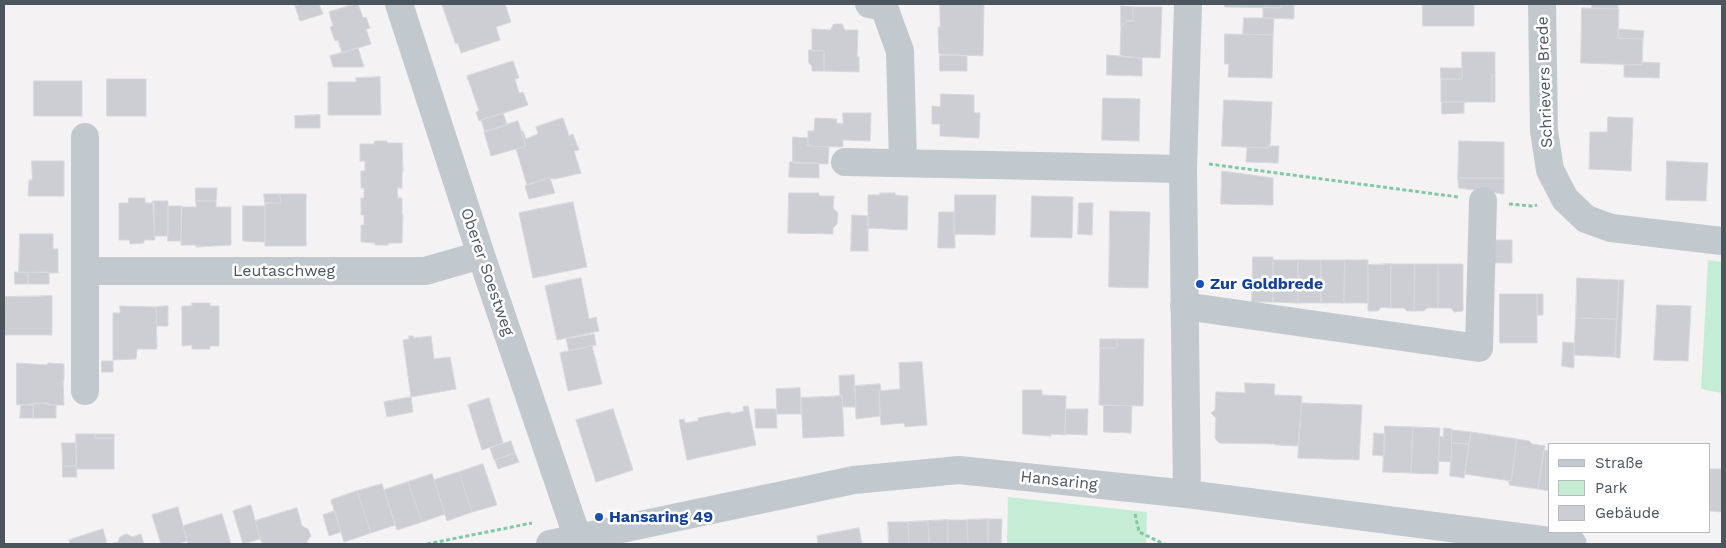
<!DOCTYPE html>
<meta charset="utf-8">
<style>
body{margin:0}
#map{position:relative;width:1726px;height:548px;overflow:hidden;background:#f4f2f2;font-family:"Work Sans",sans-serif}
canvas{display:block}
.frame{position:absolute;inset:0;border:5px solid #4b555e;pointer-events:none}
.legend{position:absolute;left:1548px;top:443px;width:162px;height:90px;box-sizing:border-box;background:#fff;border:1px solid #b7bbbf;margin:0;padding:6px 9px;list-style:none;font-size:15px;color:#4b555e}
.legend li{display:flex;align-items:center;gap:10px;height:25px}
.legend b{width:25px;border:1px solid #b7bbbf}
</style>
<div id="map">
<canvas width="1726" height="548"></canvas>
<div class="frame"></div>
<ul class="legend">
<li><b style="height:6px;background:#c1c9cf"></b>Straße</li>
<li><b style="height:14px;background:#c5edd6"></b>Park</li>
<li><b style="height:14px;background:#ccced4"></b>Gebäude</li>
</ul>
</div>
<script>
const context = document.querySelector('canvas').getContext('2d');
context.lineJoin = 'round';
function fillPath(path, color) {
  context.fillStyle = color;
  context.fill(path, 'evenodd');
}
function trace(path, color, width, dash) {
  context.strokeStyle = color;
  context.lineWidth = width;
  context.lineCap = dash ? 'butt' : 'round';
  context.setLineDash(dash || []);
  context.stroke(path);
}
function label(font, color, halo, rows, align = 'center') {
  context.font = font + ' "Work Sans",sans-serif';
  context.lineWidth = 5;
  context.setLineDash([]);
  context.textBaseline = 'middle';
  context.strokeStyle = halo;
  context.fillStyle = color;
  for (const [text, x, y, turn = 0] of rows) {
    context.save();
    context.translate(x, y);
    context.rotate((+turn || 0) * Math.PI / 180);
    context.textAlign = isNaN(turn) ? turn : align;
    if (halo) context.strokeText(text, 0, 0);
    context.fillText(text, 0, 0);
    context.restore();
  }
}
fillPath(new Path2D(`
 M1708,260l14,2v131l-21,-4z
 M1008,497l139,15 -1,32h-139z`), '#c5edd6');
const building = new Path2D(`
 M303,4h16l4,10 -23,7 -5,-15z
 M355,4h3l5,14 3,-1 4,11 -4,1 5,15 -29,9 -4,-13 -3,1 -5,-14 3,-1 -4,-14z
 M442,4h63l6,18 -15,5 4,13 -39,13 -3,-10 -2,1z
 M940,4h44l-1,52 -44,-2 -1,-27h2z
 M1225,4h56v4l-56,-1z
 M1423,4h51v22h-51z
 M1592,4h26v5l-26,-1z
 M1281,5h13v14l-31,-1v-11l18,1z
 M1121,6l12,1v14h-6l-6,5z
 M1133,7h29l-2,51 -36,-1v-1l-4,-1 1,-29 6,-5h6z
 M1582,8l37,1 -1,29 25,1 -1,26 -61,-2z
 M1244,18h30l-1,17 -30,-1z
 M834,24h8l3,6h13l-1,27h2v15l-35,-1v-20h-12v-22l18,1z
 M1618,29l26,2 -1,8 -25,-1z
 M1225,34l48,1 -1,43 -44,-1 1,-13h-4z
 M358,48l6,19h-31l-3,-11z
 M809,50l15,1v20h-12v-5l-3,-3z
 M1462,52h33v23h-3v27h-51v-23h21z
 M940,55l27,1v15h-27z
 M1107,55l35,3v18l-35,-1z
 M513,61l6,17 -4,1 4,14 4,-1 5,13 -49,16 -3,-9 3,-1 -12,-35z
 M1642,62l18,1 -1,15 -35,-1v-12h18z
 M1441,68h21v11h-21z
 M1492,75h3v27h-3z
 M380,77l1,38h-53v-33h28v-4z
 M107,79h39v37h-39z
 M34,81h48v35h-48z
 M941,94l33,1v18h6l-1,25 -39,-2v-12h-8v-18l8,1z
 M1103,98l37,1 -1,42 -37,-1z
 M1224,100l48,2 -2,44h-2v2l-46,-2z
 M1442,102h22v11l-22,1z
 M503,113l4,12 -22,7 -4,-12z
 M843,113h28l-1,28 -27,-1v7l-35,-1v-15h6l1,-13 22,1 -1,4 7,1z
 M320,115v13h-25v-12z
 M1608,117l25,1 -2,53 -42,-2 1,-37h17z
 M563,118l6,18 4,-2 6,16 -5,1 7,22 -26,6 -7,-1 -21,7 -11,-36 10,-3 -5,-14 2,-1 3,8 12,-5 -2,-7z
 M518,121l8,25 -35,10 -7,-24z
 M793,137l15,1v8l21,1 -1,17 -35,-1z
 M375,141h12v2h15l1,29h-1v16h-5l1,10h4v16h1l-1,29h-14v2h-13v-2l-14,-1v-17h3v-10h-3v-17h3v-10h-3v-17h4v-10h-5v-17h14z
 M1459,141l45,1v36h-46z
 M1268,146h11l-1,17 -32,-1 1,-15 21,1z
 M32,161h32v35h-36l1,-16h3z
 M1667,161l41,2 -2,38 -40,-1z
 M790,162l29,1v15l-30,-1z
 M1222,171l51,7v27l-52,-1z
 M548,178h2l5,15 -26,6 -4,-13z
 M1458,178h46v16l-45,-6z
 M196,188h21l-1,13h-20z
 M789,193h30v3h15l-1,12 5,5 -1,11 -4,4v6l-45,-1z
 M880,193h15v2l13,1 -1,34 -39,-2v-33h12z
 M264,194h16l1,9h-16z
 M280,194h26v52h-41v-43h16z
 M955,195h41l-1,40 -41,-1z
 M1032,196l41,1 -1,41 -41,-1z
 M129,198h16v5h9l1,37h-11v3l-14,1 -1,-4h-10v-37h9z
 M153,201h15v35h-13z
 M196,201h20v6h15v38l-35,2v-2h-15v-38h15z
 M573,202l14,65 -54,11 -14,-65z
 M1079,203h14l-1,32 -14,-1z
 M168,206h14l-1,35h-13z
 M243,206h22v36l-22,-1z
 M1110,211l40,1 -2,76 -39,-1z
 M939,212h15l1,36h-17z
 M852,215l16,1v35h-17z
 M20,234h33v15h5v24l-39,-1z
 M1488,240h24v23h-24z
 M1253,257h20v45h-21z
 M1273,260h25v43l-25,-1z
 M1298,260h23v43h-23z
 M1321,260h24l-1,43h-23z
 M1345,260h23v43h-24z
 M1391,264h24l-1,47h-7l-3,-3h-13z
 M1391,264v44l-10,-1 -3,4h-10v-46z
 M1415,264h23v44h-11l-3,3h-10z
 M1438,264h25v47l-9,1 -3,-4h-13z
 M15,272l13,1v11h-13z
 M49,272v12h-21v-11z
 M581,278l8,41 7,-2 3,14 -42,9 -12,-54z
 M1577,278l42,2 -2,39 -41,-1z
 M1619,280h5l-4,78 -5,-1z
 M1500,294h37v49h-37z
 M1537,294h6v21h-6z
 M52,296v39h-48l1,-38z
 M192,303h18v3h9v40h-9v3h-18v-4l-10,1v-40h10z
 M1657,305l34,1 -3,55 -34,-1z
 M120,306l36,1 1,42h-20l-1,10 -23,1v-47h7z
 M168,306v20h-11l-1,-19z
 M1576,318l41,1 -2,38 -41,-2z
 M594,334l2,11 -27,6 -3,-12z
 M409,336h4l1,2 17,-2 3,23 16,-2 6,32 -45,8 -8,-57 6,-1z
 M1100,339h17v9h-17z
 M1117,339h27l-1,67 -44,-1 1,-57h17z
 M1563,342l11,1v25l-12,-2z
 M592,346l10,38 -34,7 -8,-38z
 M102,361h11v11h-11z
 M922,362l5,63 -22,2 -1,-4 -23,2 -2,-34 21,-2 -1,-26z
 M17,363l30,2 1,-2 16,1v16h-1l1,25h-16v-2l-31,2z
 M854,375l2,32h-13l-1,-11h-2l-1,-20z
 M1245,383l30,1 -1,11 28,1 -4,50 -23,-1v-1l-56,-1 -4,-5 1,-20 -5,-5 4,-3 1,-18 29,1z
 M880,384l1,7h-2l1,25 -24,3 -1,-33z
 M800,388l1,26h-24l-1,-25z
 M1023,390h19v5l24,1 -1,39 -14,-1v2l-28,-2z
 M842,396l2,40 -41,2 -2,-40z
 M411,397l2,15 -26,5 -3,-15z
 M489,398l14,45 -21,7 -14,-45z
 M34,403l22,2v13h-23z
 M1302,403l60,2 -3,55 -61,-2z
 M21,405h12v13h-13z
 M1104,405l28,1 -1,27 -27,-1z
 M748,406l8,39 -69,15 -8,-40 5,-1 1,4 13,-2v-3l32,-6 1,2 13,-3 -1,-4z
 M613,409l20,61 -37,12 -20,-62z
 M755,409h21l1,19h-21z
 M1066,409h22l-1,26 -22,-1z
 M1385,426l28,1 -2,46 -28,-1z
 M1413,427l27,1 -2,46 -27,-1z
 M1444,428l8,1 -1,33 -13,-1 2,-25 3,1z
 M1452,430l19,2 -2,12 -17,-1z
 M1471,432l46,7 -6,42 -46,-7z
 M1374,433l11,1 -1,22 -11,-1z
 M76,434h19v4h19v31h-37z
 M95,434h19v4h-19z
 M1517,439l12,2 3,3 13,2 -7,43 -29,-4v-5l2,1z
 M511,441l4,12 -21,7 -4,-12z
 M62,443h14v23h-13z
 M1452,443l17,1 -5,34 -14,-2z
 M1544,450l6,1v40l-12,-2z
 M515,453l4,9 -21,7 -3,-9z
 M483,464l14,41 -25,7 -13,-40z
 M63,466h13l1,11h-14z
 M1710,469h12v43l-12,-1z
 M459,472l13,40 -25,9 -13,-41z
 M432,474l13,40 -23,8 -14,-40z
 M408,482l14,40 -25,8 -13,-40z
 M382,484l13,41 -24,8 -14,-42z
 M357,491l14,42 -27,9 -13,-42z
 M251,505l9,34 -17,5 -10,-33z
 M178,507l9,34 -10,3h-16l-9,-29z
 M297,508l5,18 6,3 3,7 -4,5 1,3h-46l-7,-23z
 M335,511l6,21 -12,4 -6,-21z
 M222,514l9,30h-43l-5,-18z
 M988,519v25h-20l-1,-24z
 M988,519h14l-1,25h-13z
 M948,520h19l1,24h-20z
 M948,520v24h-19l-1,-23z
 M928,521l1,23h-20l-1,-22z
 M888,522h20l1,22h-20z
 M859,528l3,16h-44l-1,-8z
 M103,529l4,15h-37l-1,-4z
 M127,534l5,3 9,-3 3,10h-36l10,-2 2,-5z`);
fillPath(building, '#ccced4');
trace(building, '#d7d8dd', 1);
trace(new Path2D(`
 M1209,164l249,33
 M1509,204l23,2 5,-1
 M1135,514l4,18 25,12
 M427,544l105,-21`), '#80c9a6', 3, [4, 2.5]);
trace(new Path2D(`
 M399,4l82,251 97,284
 M869,4l15,3 16,44 3,111
 M1542,4l2,127 6,39 15,29 21,20 25,9 111,13
 M845,162l338,7
 M85,271h340l56,-16
 M1184,306l295,42 4,-147
 M85,391v-254
 M1187,494l-4,-325 5,-165`), '#c1c9cf', 28);
trace(new Path2D(`
 M550,544l304,-64 105,-10 228,24 386,50`), '#c1c9cf', 28);
for (const [x, y, r, color] of [
 [1200,284,5,"#1a4fb4"],
 [599,517,5,"#1a4fb4"]
]) {
  const dot = new Path2D();
  dot.arc(x, y, r, 0, 2 * Math.PI);
  context.fillStyle = color;
  context.fill(dot);
  trace(dot, '#fff', 2);
}
label('16px', '#4b555e', '#fff', [
 ["Schrievers Brede",1545,82,-92],
 ["Leutaschweg",284,271],
 ["Oberer Soestweg",487,272,71],
 ["Hansaring",1059,481,6]
]);
label('bold 16px', '#164399', '#fff', [
 ["Zur Goldbrede",1210,284],
 ["Hansaring 49",609,517]
], 'left');
</script>
